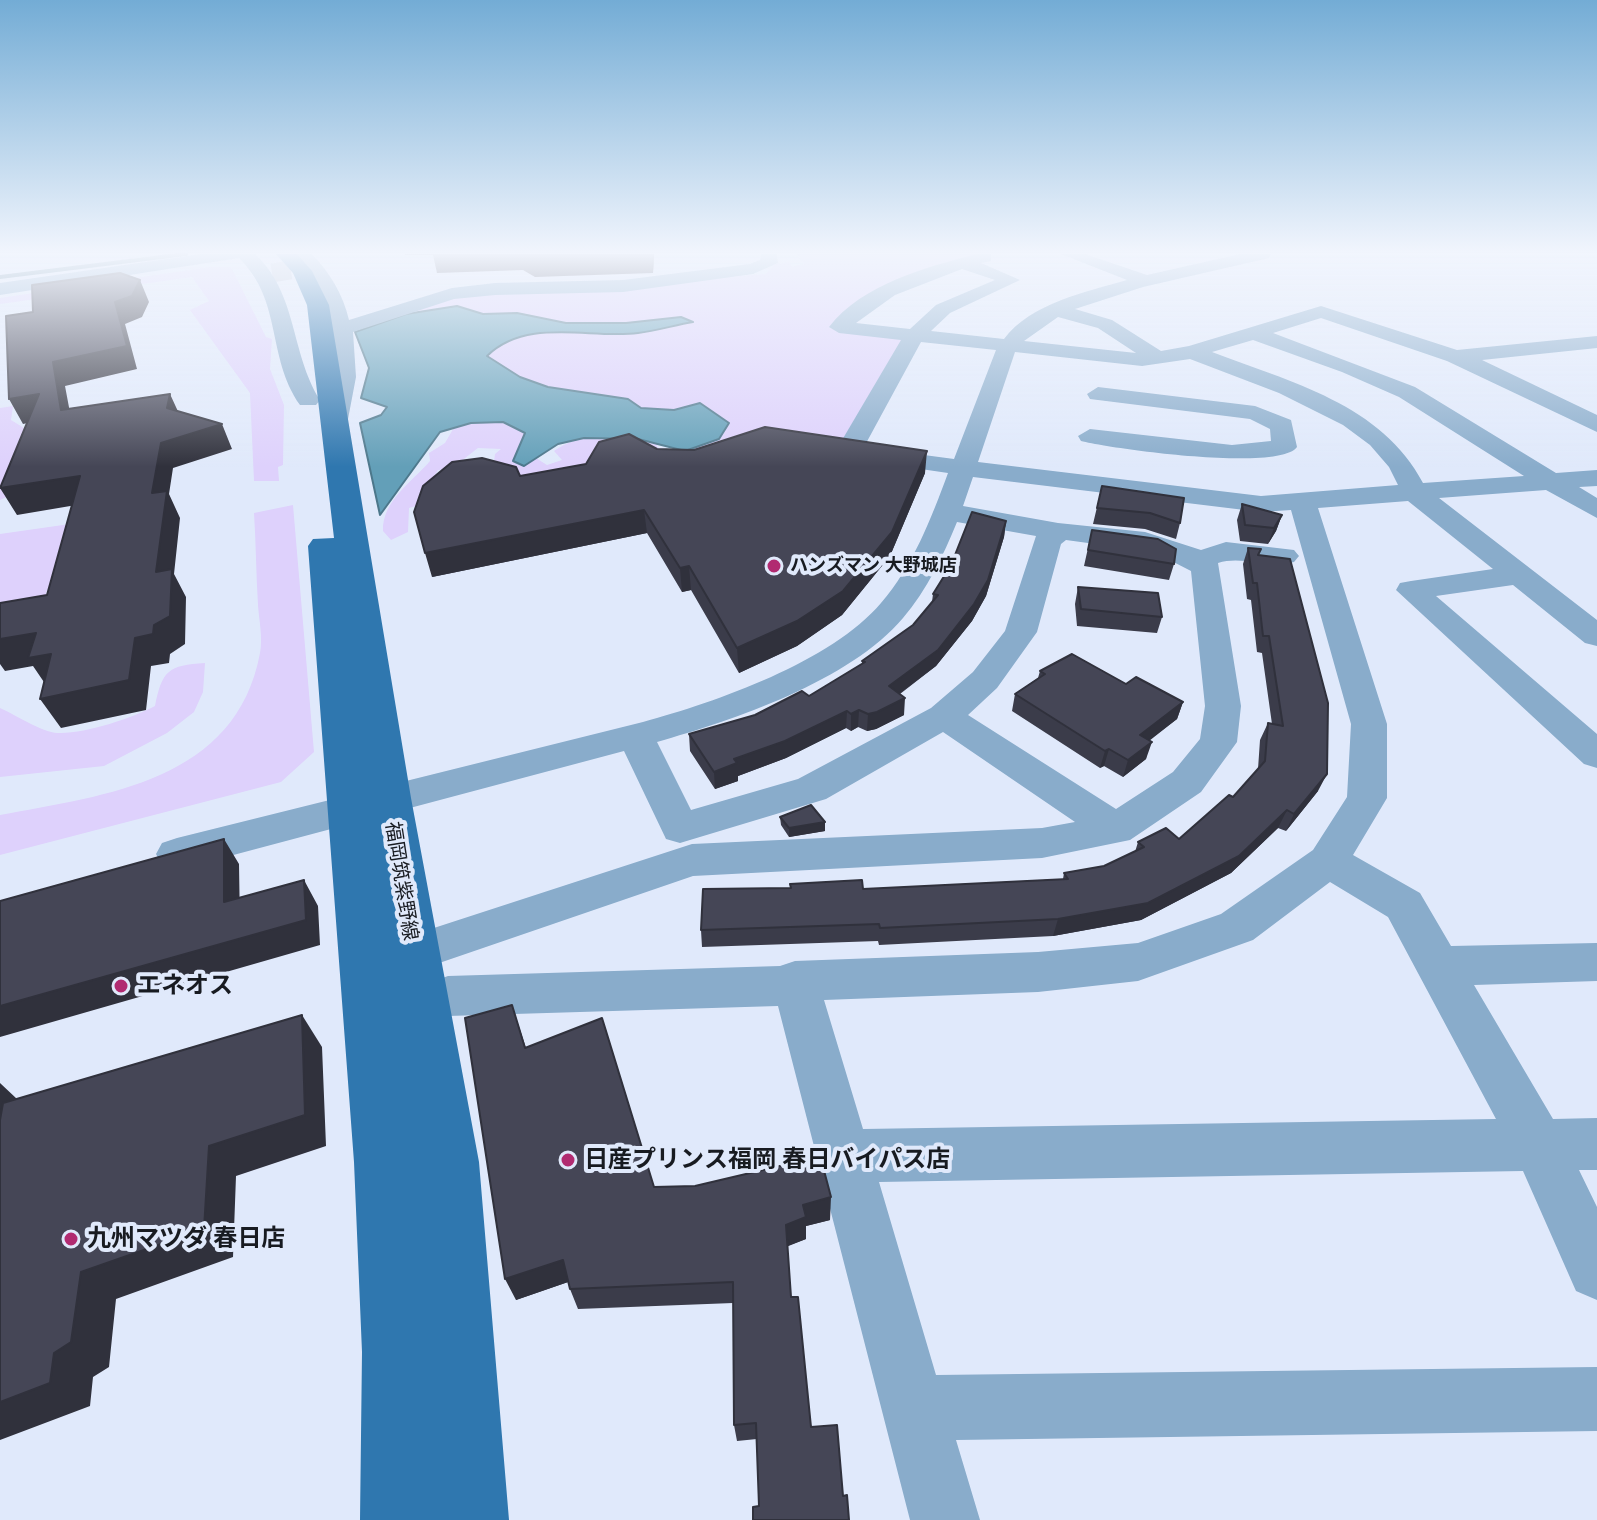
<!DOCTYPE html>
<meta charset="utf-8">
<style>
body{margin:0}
canvas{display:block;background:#e0e9fb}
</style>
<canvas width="1597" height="1520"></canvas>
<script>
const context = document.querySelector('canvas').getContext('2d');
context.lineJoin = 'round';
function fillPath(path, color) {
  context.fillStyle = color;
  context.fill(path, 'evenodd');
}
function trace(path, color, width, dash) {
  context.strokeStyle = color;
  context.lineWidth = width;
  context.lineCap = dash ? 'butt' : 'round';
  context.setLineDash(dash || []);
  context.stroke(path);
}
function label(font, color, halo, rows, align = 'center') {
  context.font = font + ' "Noto Sans","Noto Sans JP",sans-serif';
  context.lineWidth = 8;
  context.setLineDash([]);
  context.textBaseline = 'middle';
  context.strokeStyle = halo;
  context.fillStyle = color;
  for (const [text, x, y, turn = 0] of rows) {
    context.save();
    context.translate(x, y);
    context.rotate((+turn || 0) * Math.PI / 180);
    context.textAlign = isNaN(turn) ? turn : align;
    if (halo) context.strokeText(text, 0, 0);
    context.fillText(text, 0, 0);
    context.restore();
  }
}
fillPath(new Path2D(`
 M797,254h191c-54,13 -118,36 -158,74l73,10 -70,118 -275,31 -65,-18 2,-15 6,-5 -23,-1 -27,21 -13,1 -22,36 -7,2 -1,24 -17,8 -8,-9c-1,-30 29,-49 47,-70l-1,-8 16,-10 11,-19 38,-5 37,5 -3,29 19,12 15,-5 -8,-9c12,-9 26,-11 39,-20l72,11 -9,4c11,8 27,6 39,0l6,-43 -27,7 -34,-2 -12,-9 -80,-12 -29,-10 -32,-21c40,-37 101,-19 150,-23 17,-1 36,-8 54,-11l-10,-5 -55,6h-60l-49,-10 -34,1 -26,-8 -51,7 33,-13 28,-4 299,-22 9,-10 15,-2 2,5 12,-3z
 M210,267h21l35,70 6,2 -2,30 14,36 -1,60 -5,2 1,14h-25l-4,-88 -60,-83 19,-9 -17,-24 -192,27v-6z
 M13,406l-2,14 13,8 14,1 -27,66 -11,5v-92z
 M293,505l21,247 -33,30 -281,73v-40c107,-20 236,-34 260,-162 3,-15 -1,-33 -2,-48 -2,-31 -2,-62 -4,-92z
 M77,523l-14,46 -17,23 5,13 -51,47v-118z
 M205,663l-2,29 -9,20 -27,21 -63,33 -104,11v-69c16,7 41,24 58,25 27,1 74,-15 97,-27 7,-35 13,-41 50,-43z`), '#ded1fc');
const water = new Path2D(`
 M457,306l26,8 34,-1 49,10h60l55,-6 12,5c-18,3 -37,9 -55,11 -49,6 -111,-16 -151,23l33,21 28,10 80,12 13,9 33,2 26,-7 29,20 -10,16 -34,12 -47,-12 -54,-1 -26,6 -34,22 -11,-5 12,-28 -22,-11 -32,1 -31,9 -60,83 -20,-92 21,-8 6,-8 -26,-9 8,-30 -14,-36 51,-18z`);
fillPath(water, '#639fb8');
trace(water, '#4c778b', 2);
trace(new Path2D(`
 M0,277l186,-23`), '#4c778b', 4);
trace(new Path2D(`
 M272,273l35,-6`), '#b8c0cf', 19, [19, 10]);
fillPath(new Path2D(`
 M201,254h54c43,40 35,98 65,146l-4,5h-16c-34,-49 -17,-104 -61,-147l-239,37v-12z
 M295,254h17c18,19 31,40 37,66l103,-32 43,-5 128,-3 127,-16 10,-4 1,-6h16l1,9 -25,11 -130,18 -128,3 -41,4 -101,33 3,45 -8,42 -12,7 -12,-7c21,-71 11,-107 -29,-165z
 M977,254h14v7l-10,2 39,17 -70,33 -19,18 73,8c27,-36 82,-47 123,-59l-66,-26h24l62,21 93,-21h31l-2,4 -126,29 -68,22 37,11 49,31 28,-5 132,-40 136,44 140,-14v12l-115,12 115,55v17l-150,-71 -126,-43 -48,15 142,54 141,86 41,-3v16l-18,1 18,11v20l-51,-28 -107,8 158,122v26l-12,-3 -72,-58 -77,11 161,138v34l-13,-4 -188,-174 4,-7 11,-2 82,-12 -85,-68 -90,7 69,216v74l-34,57 67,38 31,53 146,-3v38l-123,4 79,134 44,-1v52h-18l18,37v93l-21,-9 -53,-120 -644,11 57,193 661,-8v64l-641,9 24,80h-70l-132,-514 -330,10 -17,-6 -7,-14 7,-14 17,-6 332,-10 15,-5 243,-9 100,-9 83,-29 92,-64 34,-53 4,-73 -60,-214 -30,2 -288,-35 -10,29 95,17 87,9 56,18 25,-8 68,8 5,6 -5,6c-25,7 -52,-7 -76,1l23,143 -4,36 -36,50 -71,48 -88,18 -349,18 -280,96 -16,-6 -7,-13 7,-13 295,-96 350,-16 33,-6 -132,-90 -117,67 -146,44 -14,-4 -42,-88 -447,119 -15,-5 -6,-11 6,-11 15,-5 466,-116c73,-20 188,-60 238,-119 32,-37 50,-84 67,-130l-109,-16 -4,-5 66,-112 -62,-7 -10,-6c33,-43 98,-60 148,-73zM962,269l33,11 -59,25 -26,24 -54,-6 39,-28zM1058,317l40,11 38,25 -112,-12zM1253,340l89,32 57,25 125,79 -101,7c-41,-79 -133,-101 -211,-131zM921,342l75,8 -42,109 -90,-12zM1015,352l127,14 48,-7 89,34 64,32 27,20 19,22 9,18 -137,11 -283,-34zM957,522l79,14 -31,95 -32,41 -42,36 -133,71 -107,31 -34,-68c77,-22 193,-61 246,-124 24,-28 40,-62 54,-96zM1066,540l88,12 37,19 14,135 -5,33 -27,33 -57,37 -148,-94 29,-27 40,-56 24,-88zM1330,882l58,35 108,202 -633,10 -39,-129 214,-8 100,-11 115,-41z
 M1098,387l157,19 36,14 6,27c-18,25 -184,2 -216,-6l-3,-5 12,-7 142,16 39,-4 -1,-12 -20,-10 -160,-20 -3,-5z`), '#89accb');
fillPath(new Path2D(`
 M276,254h21l15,17 17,34 82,493 68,364 30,358h-149l2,-168 -8,-190 -46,-616 5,-7 21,-1 -27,-233 -14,-32z`), '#2f77af');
fillPath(new Path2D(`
 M405,254h249l-1,19 -118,4 -12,-7 -86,3 -4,-18h-28z
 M657,449l268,24 -35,83 -48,59 -45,31 -58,27 -48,-83 -9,2 -35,-59 -215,44 88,-101 66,-12z
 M1102,486l78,37 -4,16 -31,-10 -52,-5z
 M1242,504l40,11 -6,16 -8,13 -28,-3 -3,-21z
 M1006,521l-2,16 -18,59 -14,25 -36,45 -36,28 4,21 -28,14 -9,2 -9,-4 -7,4 -5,-3 -60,30 -48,18v5l-23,8 -25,-38 -1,-17 66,-19 54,-19 53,-32v-3l51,-36 19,-23 1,-8z
 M1092,530l82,34 -5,16 -85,-14z
 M1248,548l11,7 59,236 -32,40 -8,-3 -47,45 -90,47 -88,16 -174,9 -1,-4 -176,6 -1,-17 162,-41 200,-10 1,-6 40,-7 31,-14 3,-10 41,-3 54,-42 25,-28 2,-29 8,-17 4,1 -10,-71 -5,-1 -6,-52 -4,-1 -4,-35z
 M1078,587l84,30 -5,16 -80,-7 -2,-22z
 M1040,671l86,13 57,18 -6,17 -28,21 -3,19 -23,18 -19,-11 -4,2 -88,-57 3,-17 23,-16z
 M780,817l45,5v9l-36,6 -8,-12z
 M512,1005l14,43 128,139 176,33 -24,6v13l-19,7 -28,260 -2,-67 -20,2 -3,-16 -1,-122 -155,6 -8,-20 -2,-7 -52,18z`), '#3b3c4a');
fillPath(new Path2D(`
 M652,254h2l-1,19z
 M140,280l9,22 -7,15 -17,7 12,45 -72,17 9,48 -13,-24 -8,-48 62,-60z
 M39,394l13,24 -29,6 -14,-25z
 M170,394l11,24 -14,-10z
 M222,424l10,25 -59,19 -4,26 11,24 -6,56 12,23 -1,47 -15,10 -1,9 -18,3 -5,44 -85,18 -21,-29 95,-61 21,-66 -4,-79 9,-50z
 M927,451l-2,22 -35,83 -48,59 -45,31 -58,27 -2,-25z
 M80,476l14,26 -77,13 -17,-27z
 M644,510l3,23 -215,44 -7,-24z
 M1282,515l-6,16 -8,13 6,-16z
 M1006,521l-2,16 -18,59 -14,25 -36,45 -48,36 1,-16z
 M689,566l2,24 -9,2 -2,-24z
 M36,633l15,21 -3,34 -15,-22 -28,5 -5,-7v-25z
 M905,698l-1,17 -28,14 -9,2 1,-17z
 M1183,702l-6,17 -42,33 5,-17z
 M859,710l-1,17 -7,4v-17z
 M847,711l-1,17 -60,30 -48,18v5l-23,8 -1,-17 20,-13z
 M1152,742l-6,17 -23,18 5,-17z
 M1109,749l-5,17 -4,2 5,-17z
 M1327,774l-9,17 -32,40 8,-17z
 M1287,810l-9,18 -47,45 -90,47 -88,16 5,-17z
 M825,822v9l-36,6v-9z
 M224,839l15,25 1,63 -16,-25z
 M304,880l14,26 2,39 -320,92v-31z
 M302,1015l20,32 4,99 -90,30 -3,81 -117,42 -7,68 -16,10 -3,29 -90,34v-38l54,-49 27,-81 128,-126z
 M0,1083l17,16 -17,37z
 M831,1197l-1,23 -24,6v13l-20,8v-22l17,-20z
 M563,1260l8,21 -55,19 -11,-21z`), '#30313c');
const building = new Path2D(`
 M120,273l20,7 -8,16 -17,6 12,44 -74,16 8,48 109,-16 -3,14 55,16 -61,19 -9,50 15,-2 -11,81 16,-3 -2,47 -16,9 -1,9 -18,4 -6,42 -89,19 11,-45 -23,4 8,-25 -36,6v-36l47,-8 33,-119 -80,12 39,-94 -30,5 -3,-83 27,-4 -1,-27z
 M765,427l162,24 -35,81 -49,59 -46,30 -60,27 -48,-82 -9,2 -36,-58 -219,43 -11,-41 9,-26 29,-24 30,-4 34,9 4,9 66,-12 13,-22 30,-8 28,15 37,1z
 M1102,486l82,12 -4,25 -30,-10 -53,-5z
 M1242,504l40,11 -8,13 -29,-3z
 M972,512l34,9 -18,59 -14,24 -36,46 -49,36 16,12 -28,14 -9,2 -9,-4 -8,4 -4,-3 -62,30 -51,18 3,4 -23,9 -25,-38 66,-19 47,-24 7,5 56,-34 -3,-1 51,-36 25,-30 -5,-1 18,-29z
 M1092,530l66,9 18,10 -2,15 -86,-14z
 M1248,548l13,1 -3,6 32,4 38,144 -1,71 -33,40 -7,-4 -48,46 -91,47 -90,16 -178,9 -1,-4 -178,6 2,-41 88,-1 -1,-4 72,-4 1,9 205,-10 -4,-6 40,-7 40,-19 -6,-5 28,-14 13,11 50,-44 4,2 32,-36 3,-38 15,3 -14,-90h-6l-6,-53h-4z
 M1078,587l80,6 4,24 -81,-8z
 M1072,654l54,30 10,-7 47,25 -43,33 12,7 -24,18 -19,-11 -4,2 -90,-57 30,-20 -5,-3z
 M811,805l14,17 -36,6 -9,-11z
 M224,839v63l80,-22 2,40 -306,86v-105z
 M512,1005l13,43 77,-30 52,169 41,-1 106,-25 21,2 9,34 -28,8 3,12 -20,8 5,72h7l13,130 26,-2 6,71 4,-1 2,25h-96v-13l6,-1 -3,-83 -22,2 -1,-143 -163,7 -7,-29 -58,19 -40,-261z
 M302,1015l3,100 -96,31 -5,83 -123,43 -10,70 -17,11 -4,30 -50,19v-282l3,-17z`);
fillPath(building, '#454656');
trace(building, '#30313c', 2);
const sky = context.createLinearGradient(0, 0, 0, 467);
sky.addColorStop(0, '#73acd5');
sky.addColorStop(0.54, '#f1f5fd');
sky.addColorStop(1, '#f1f5fd00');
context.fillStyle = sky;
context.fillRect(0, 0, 1597, 467);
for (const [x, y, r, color] of [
 [774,566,8,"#b12b71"],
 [121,986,8,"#b12b71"],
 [568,1160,8,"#b12b71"],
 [71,1239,8,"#b12b71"]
]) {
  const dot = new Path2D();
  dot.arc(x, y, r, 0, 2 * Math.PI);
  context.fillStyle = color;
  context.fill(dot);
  trace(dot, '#e0e9fb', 3);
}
label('bold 18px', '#181b21', '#e0e9fb', [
 ["ハンズマン 大野城店",790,566]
], 'left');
label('20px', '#181b21', '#e0e9fb', [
 ["福岡筑紫野線",401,881,81]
]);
label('bold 24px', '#181b21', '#e0e9fb', [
 ["エネオス",137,986],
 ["日産プリンス福岡 春日バイパス店",584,1160],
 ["九州マツダ 春日店",87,1239]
], 'left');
</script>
